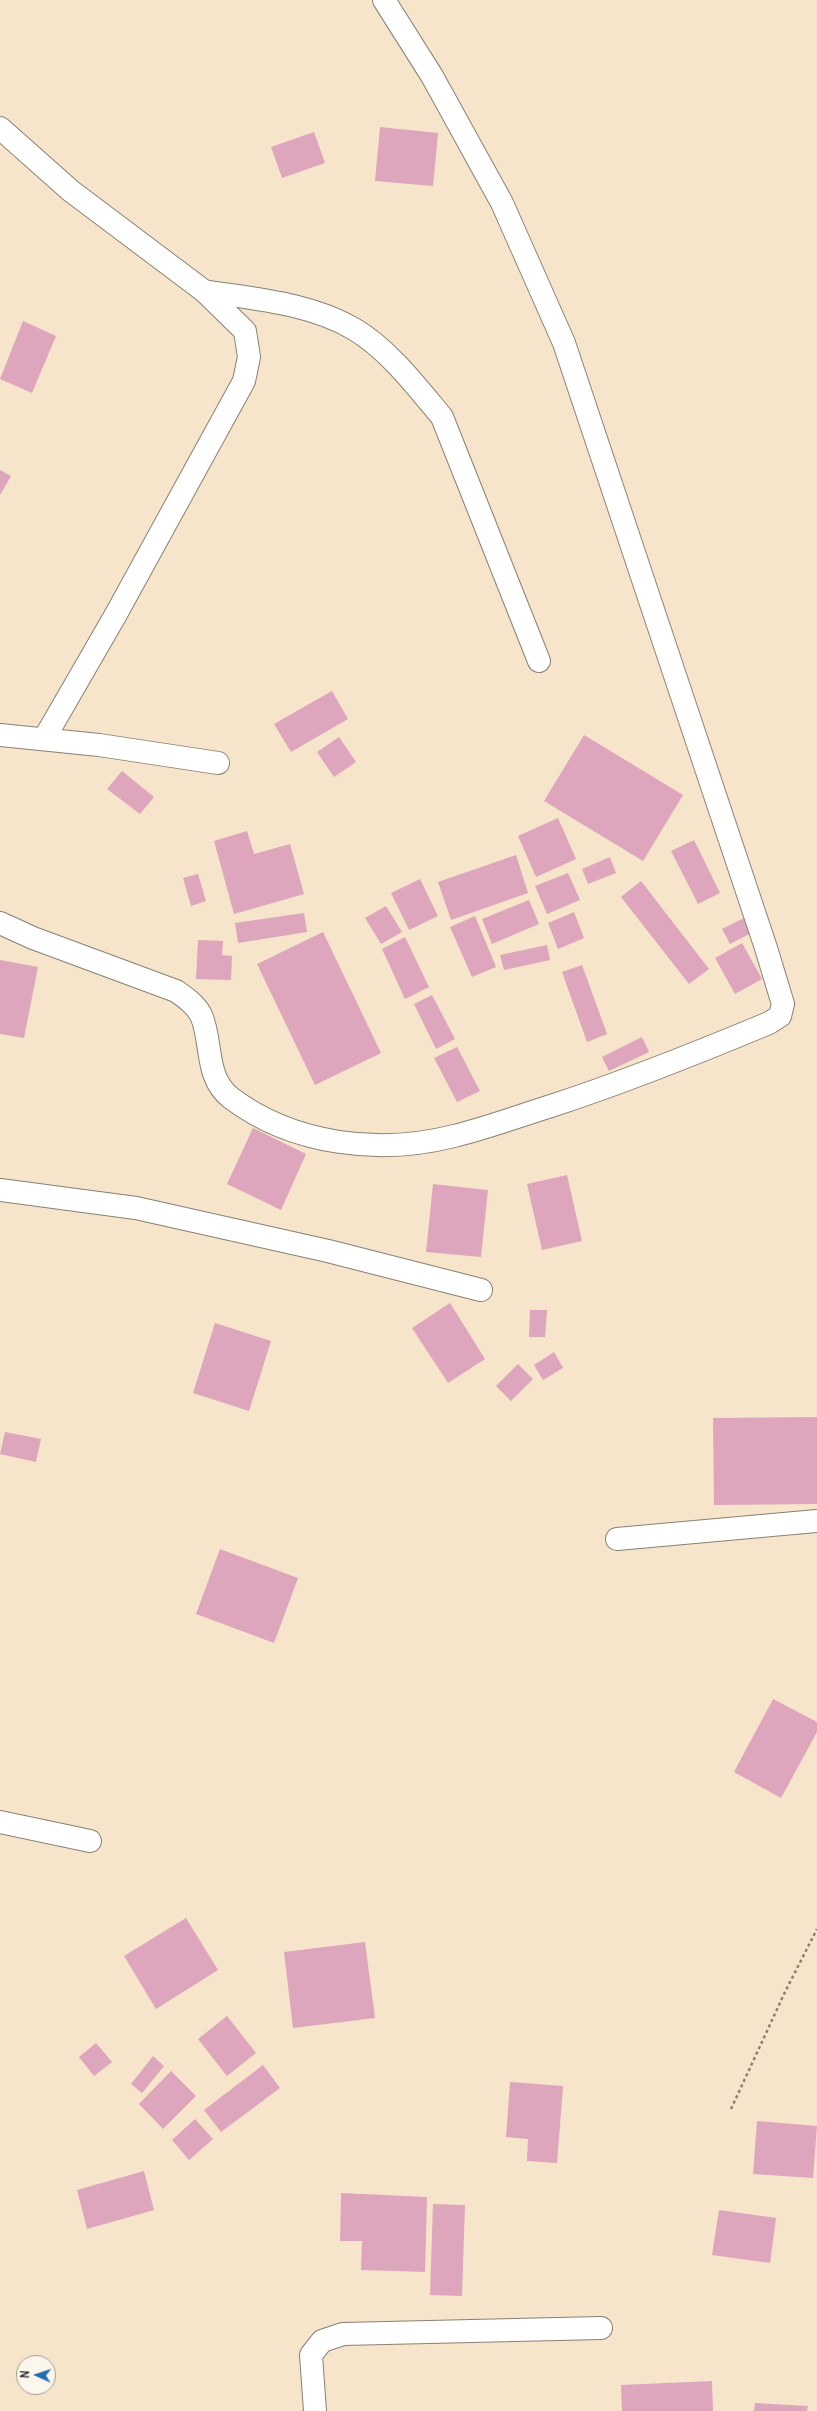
<!DOCTYPE html>
<style>
body{margin:0}
#map{position:relative;width:817px;height:2411px;overflow:hidden;background:#f6e4cb;font-family:Delius,sans-serif}
canvas{display:block}
.north{position:absolute;left:16px;top:2355px;width:40px;height:40px;box-sizing:border-box;background:#fbf7ec;border:1px solid #a29f99;border-radius:50%;rotate:273deg;font-size:11px;font-weight:700;line-height:16px;text-align:center;color:#1c1c1c}
.north::after{content:'';display:block;margin:auto;width:14px;height:18px;background:#1f6fb2;clip-path:polygon(50% 0,100% 100%,50% 72%,0 100%)}
</style>
<div id="map">
<canvas width="817" height="2411"></canvas>
<div class="north">N</div>
</div>
<script>
const context = document.querySelector('canvas').getContext('2d');
context.lineJoin = 'round';
function fillPath(path, color) {
  context.fillStyle = color;
  context.fill(path, 'evenodd');
}
function trace(path, color, width, dash) {
  context.strokeStyle = color;
  context.lineWidth = width;
  context.lineCap = dash ? 'butt' : 'round';
  context.setLineDash(dash || []);
  context.stroke(path);
}
fillPath(new Path2D(`
 M380,127l58,6 -5,53 -58,-5z
 M314,132l11,31 -43,15 -11,-31z
 M23,321l33,15 -24,57 -32,-14z
 M0,470l11,6 -11,19z
 M332,691l16,28 -57,33 -17,-28z
 M584,735l99,60 -40,66 -99,-60z
 M339,737l17,25 -22,15 -17,-25z
 M122,771l32,26 -14,17 -33,-25z
 M558,818l18,41 -40,18 -18,-41z
 M247,831l7,23 36,-10 14,50 -70,20 -20,-73z
 M694,840l26,53 -22,11 -27,-53z
 M516,855l12,38 -77,27 -13,-38z
 M610,857l6,16 -28,11 -6,-15z
 M568,873l12,27 -33,14 -12,-28z
 M198,874l8,27 -15,5 -8,-28z
 M420,879l18,37 -29,14 -18,-37z
 M641,881l68,88 -20,15 -68,-87z
 M529,900l10,24 -47,20 -10,-25z
 M386,906l16,26 -21,12 -16,-26z
 M574,912l10,26 -26,11 -10,-26z
 M304,913l3,19 -69,11 -3,-20z
 M475,916l21,51 -24,10 -22,-50z
 M748,916l7,15 -25,13 -8,-15z
 M323,932l58,121 -66,32 -58,-121z
 M405,937l24,50 -24,12 -23,-50z
 M198,940l25,1 -1,14 10,1 -1,24 -35,-1z
 M742,943l20,36 -27,15 -20,-36z
 M547,945l3,15 -46,10 -4,-15z
 M0,960l38,7 -14,71 -24,-4z
 M582,965l25,69 -20,8 -25,-70z
 M432,995l23,44 -19,10 -22,-45z
 M642,1037l7,15 -40,19 -7,-14z
 M457,1047l23,44 -23,11 -23,-44z
 M253,1128l53,26 -25,56 -54,-26z
 M567,1175l15,66 -40,9 -15,-66z
 M433,1184l55,6 -7,67 -55,-5z
 M450,1303l35,56 -37,24 -36,-55z
 M530,1310h17l-2,27h-16z
 M215,1323l56,18 -22,70 -56,-18z
 M554,1352l9,16 -20,12 -9,-15z
 M518,1364l15,15 -22,22 -15,-15z
 M817,1417v87l-103,1 -1,-87z
 M5,1432l36,7 -5,23 -36,-8z
 M220,1549l78,29 -24,65 -78,-29z
 M773,1699l44,23v10l-36,66 -47,-26z
 M186,1918l32,52 -62,39 -32,-53z
 M365,1942l10,76 -82,10 -9,-76z
 M227,2016l29,37 -29,23 -29,-37z
 M96,2043l16,19 -18,14 -15,-19z
 M153,2056l11,10 -22,27 -11,-9z
 M263,2065l17,23 -59,44 -17,-22z
 M171,2071l25,25 -33,33 -24,-25z
 M510,2082l53,4 -6,77 -30,-2 1,-22 -22,-2z
 M195,2119l18,20 -24,21 -17,-20z
 M757,2121l60,5 -4,52 -60,-4z
 M144,2171l10,39 -67,19 -10,-39z
 M341,2193l86,4 -2,75 -64,-2 1,-29h-22z
 M433,2204l32,1 -3,91 -32,-1z
 M719,2210l57,8 -6,45 -58,-8z
 M712,2381l1,30h-91l-1,-26z
 M755,2403l53,3 -1,5h-53z`), '#dda6bc');
const street = new Path2D(`
 M0,128l71,63 133,100 41,40 4,26 -5,24 -129,235 -71,123
 M204,291c50,8 106,12 150,38 34,20 63,58 88,88l97,244
 M0,735l99,10 119,18
 M0,923l33,15 143,53c10,7 19,13 25,24 12,27 3,62 30,83 62,47 149,57 223,38 33,-8 65,-20 97,-30 74,-24 146,-53 218,-83l11,-7 3,-12 -17,-56 -202,-605 -62,-140 -70,-127 -48,-76
 M0,1190l136,18 192,43 153,39
 M617,1539l200,-18
 M0,1822l90,19
 M315,2411l-4,-56 11,-14 21,-7 258,-6`);
trace(street, '#898074', 24);
trace(new Path2D(`
 M731,2109l54,-117 32,-63`), '#898074', 2.5, [3, 3]);
trace(street, '#fff', 22);
</script>
